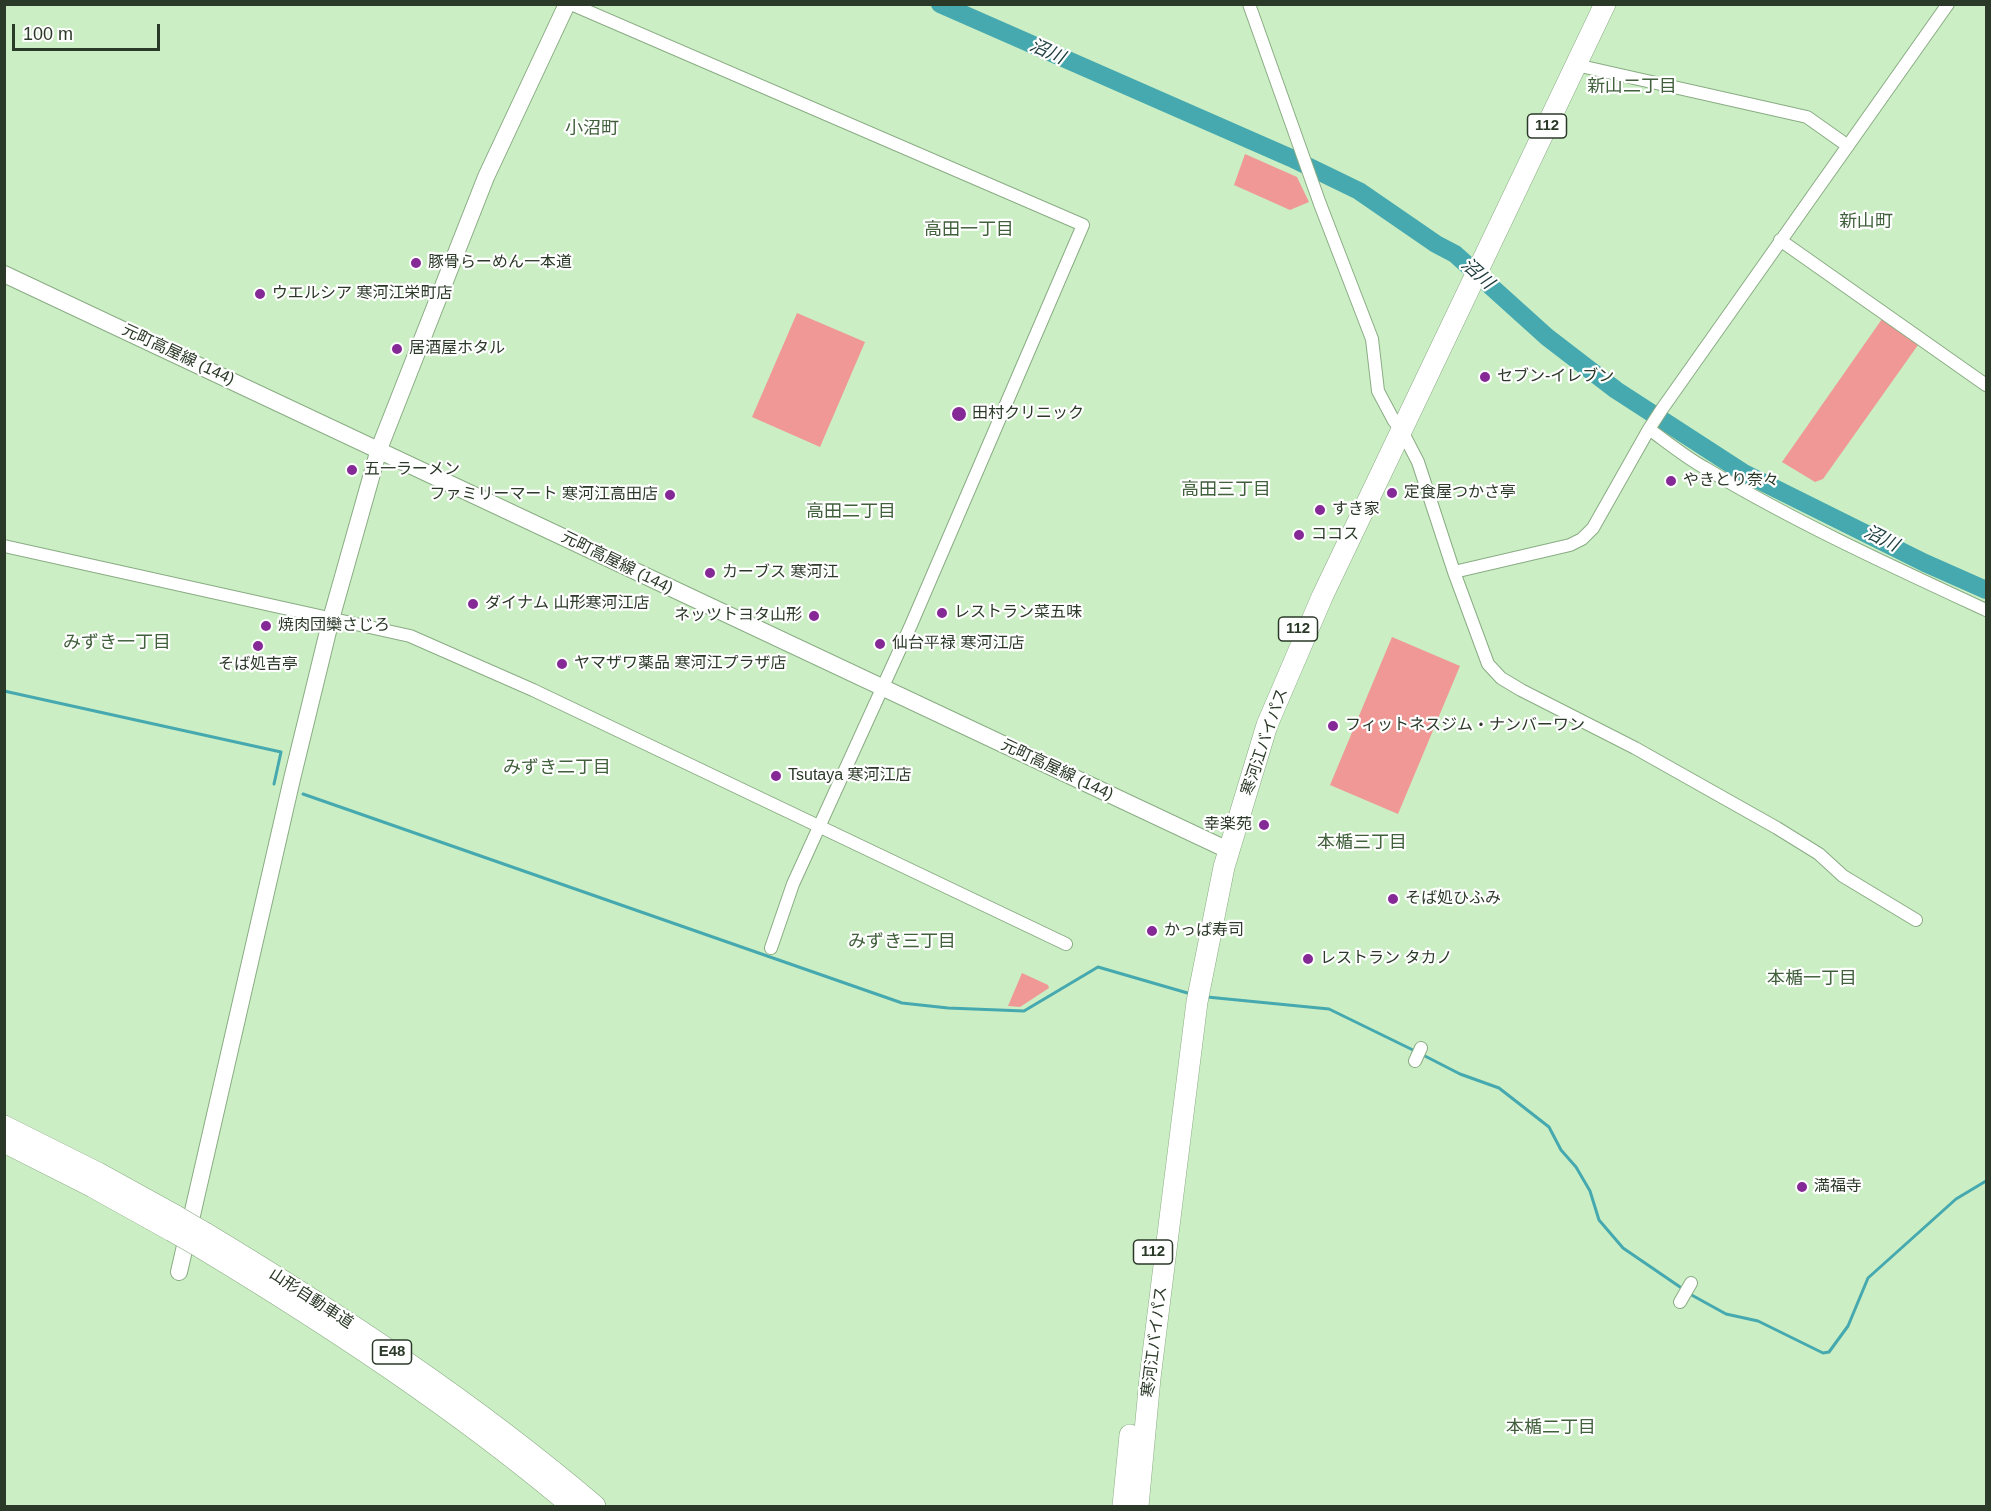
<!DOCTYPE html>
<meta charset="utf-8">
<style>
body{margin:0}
#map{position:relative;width:1991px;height:1511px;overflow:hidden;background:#cbeec4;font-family:Arial,sans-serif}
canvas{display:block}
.frame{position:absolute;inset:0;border:6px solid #2b3928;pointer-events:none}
.scale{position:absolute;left:12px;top:24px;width:148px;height:27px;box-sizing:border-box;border:3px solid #2b3928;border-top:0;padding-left:8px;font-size:18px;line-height:21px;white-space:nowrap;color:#2b3928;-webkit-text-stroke:4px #fff;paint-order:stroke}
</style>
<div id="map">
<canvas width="1991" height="1511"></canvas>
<div class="frame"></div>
<div class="scale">100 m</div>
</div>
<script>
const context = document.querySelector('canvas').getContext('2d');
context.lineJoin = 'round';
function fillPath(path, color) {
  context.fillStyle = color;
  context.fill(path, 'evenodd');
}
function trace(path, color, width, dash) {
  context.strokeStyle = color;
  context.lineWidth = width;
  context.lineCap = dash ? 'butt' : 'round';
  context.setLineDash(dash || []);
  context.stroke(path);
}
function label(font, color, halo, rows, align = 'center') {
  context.font = font + ' Arial,"Noto Sans JP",sans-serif';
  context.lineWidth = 4.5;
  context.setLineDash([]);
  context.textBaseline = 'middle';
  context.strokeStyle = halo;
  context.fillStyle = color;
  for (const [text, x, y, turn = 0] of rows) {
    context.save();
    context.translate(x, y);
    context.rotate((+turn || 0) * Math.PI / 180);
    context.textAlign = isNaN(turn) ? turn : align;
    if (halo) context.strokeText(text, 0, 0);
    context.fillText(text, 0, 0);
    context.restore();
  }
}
fillPath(new Path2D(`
 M1245,154l52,23 12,25 -19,8 -56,-25z
 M797,313l68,29 -45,105 -68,-30z
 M1882,319l36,26 -95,134 -8,3 -33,-20z
 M1392,637l68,29 -62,148 -68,-29z
 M1022,973l26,12 1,3 -29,19 -12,-1z`), '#f09896');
trace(new Path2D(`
 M4,691l277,61 -7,32
 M303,794l599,209 46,5 76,3 74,-44 93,27
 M1207,997l122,12 86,42
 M1421,1054l39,20 39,14 50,39 12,23 15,17 14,24 9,29 24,28 60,41
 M1688,1293l38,21 32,7 65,32 6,-1 19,-26 20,-48 88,-79 30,-18`), '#45a9af', 3);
trace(new Path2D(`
 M940,4l351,154 68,33 77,53 19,10 92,83 69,53 128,83 181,90 61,27`), '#45a9af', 18);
const street = new Path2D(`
 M571,4l512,221 -172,400 -118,259 -22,64
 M1249,4l71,200 52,135 6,52 16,30 8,10 16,31 36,110 34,92 13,14 20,12 114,58 142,80 42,26 24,22 73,44
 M1576,65l231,52 41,29
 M1780,240l206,145
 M1649,429c18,13 36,28 56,39 90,54 186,98 281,142
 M4,546l406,90 123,54 533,254
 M1454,572l116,-27 12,-6 11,-11 56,-99 13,-20 286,-405
 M1415,1061l6,-13
 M1680,1302l11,-19`);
const secondary = new Path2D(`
 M4,274l1226,577
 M179,1272l113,-493 39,-160 48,-170 107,-272 81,-173`);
const highway = new Path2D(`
 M4,1126l94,47 78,43
 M4,1142l89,45 79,44
 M205,1233c136,82 269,170 390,273
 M200,1247c129,78 257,162 372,259
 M1123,1506l7,-71
 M1138,1506l12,-128 47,-376 27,-135 43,-142 55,-128 283,-593`);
trace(street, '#8aac84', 14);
trace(secondary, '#8aac84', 18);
trace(highway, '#8aac84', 22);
trace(street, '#fff', 12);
trace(secondary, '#fff', 16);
trace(highway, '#fff', 21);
const highwayBridge = new Path2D(`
 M176,1216l29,17
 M172,1231l28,16`);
trace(highwayBridge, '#8aac84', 22, []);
trace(highwayBridge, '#fff', 21);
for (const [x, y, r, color] of [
 [416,263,6,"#842995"],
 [260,294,6,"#842995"],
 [397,349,6,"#842995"],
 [1485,377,6,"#842995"],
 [959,414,8,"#842995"],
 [352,470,6,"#842995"],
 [1671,481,6,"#842995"],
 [1392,493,6,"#842995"],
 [670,495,6,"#842995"],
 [1320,510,6,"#842995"],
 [1299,535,6,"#842995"],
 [710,573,6,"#842995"],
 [473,604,6,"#842995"],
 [942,613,6,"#842995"],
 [814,616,6,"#842995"],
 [266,626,6,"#842995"],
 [880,644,6,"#842995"],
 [258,646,6,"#842995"],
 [562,664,6,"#842995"],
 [1333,726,6,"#842995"],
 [776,776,6,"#842995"],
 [1264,825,6,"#842995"],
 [1393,899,6,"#842995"],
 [1152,931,6,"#842995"],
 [1308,959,6,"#842995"],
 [1802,1187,6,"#842995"]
]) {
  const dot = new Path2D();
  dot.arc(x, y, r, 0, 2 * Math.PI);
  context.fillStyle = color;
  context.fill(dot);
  trace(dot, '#fff', 2);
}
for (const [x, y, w] of [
 [1547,126,39],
 [1298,629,39],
 [1153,1252,39],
 [392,1352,39]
]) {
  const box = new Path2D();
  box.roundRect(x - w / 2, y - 12, w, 24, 4.5);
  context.fillStyle = '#fff';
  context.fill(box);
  trace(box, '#2b3928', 1.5);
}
label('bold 15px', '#2b3928', null, [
 ["112",1547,126],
 ["112",1298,629],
 ["112",1153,1252],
 ["E48",392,1352]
]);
label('16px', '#2b3928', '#fff', [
 ["豚骨らーめん一本道",428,263],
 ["ウエルシア 寒河江栄町店",272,294],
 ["居酒屋ホタル",409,349],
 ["セブン-イレブン",1497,377],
 ["田村クリニック",972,414],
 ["五一ラーメン",364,470],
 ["やきとり奈々",1683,481],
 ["定食屋つかさ亭",1404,493],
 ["ファミリーマート 寒河江高田店",658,495,"right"],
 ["すき家",1332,510],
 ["ココス",1311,535],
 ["カーブス 寒河江",722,573],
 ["ダイナム 山形寒河江店",485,604],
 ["レストラン菜五味",954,613],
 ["ネッツトヨタ山形",802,616,"right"],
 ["焼肉団欒さじろ",278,626],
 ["仙台平禄 寒河江店",892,644],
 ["ヤマザワ薬品 寒河江プラザ店",574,664],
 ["そば処吉亭",258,665,"center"],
 ["フィットネスジム・ナンバーワン",1345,726],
 ["Tsutaya 寒河江店",788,776],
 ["幸楽苑",1252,825,"right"],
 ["そば処ひふみ",1405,899],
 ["かっぱ寿司",1164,931],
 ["レストラン タカノ",1320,959],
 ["満福寺",1814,1187]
], 'left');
label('16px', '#2b3928', '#fff', [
 ["元町高屋線 (144)",178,355,25],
 ["元町高屋線 (144)",617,563,26],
 ["寒河江バイパス",1265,742,-71],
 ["元町高屋線 (144)",1057,770,25],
 ["山形自動車道",311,1299,33],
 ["寒河江バイパス",1155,1342,-83]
]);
label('italic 18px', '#203f41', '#fff', [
 ["沼川",1047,52,24],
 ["沼川",1477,274,42],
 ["沼川",1881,539,26]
]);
label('18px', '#41603c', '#fff', [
 ["新山二丁目",1632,87],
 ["小沼町",592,129],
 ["新山町",1866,222],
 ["高田一丁目",969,230],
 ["高田三丁目",1226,490],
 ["高田二丁目",851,512],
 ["みずき一丁目",117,643],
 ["みずき二丁目",557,768],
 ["本楯三丁目",1362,843],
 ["みずき三丁目",902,942],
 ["本楯一丁目",1812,979],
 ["本楯二丁目",1551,1428]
]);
</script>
